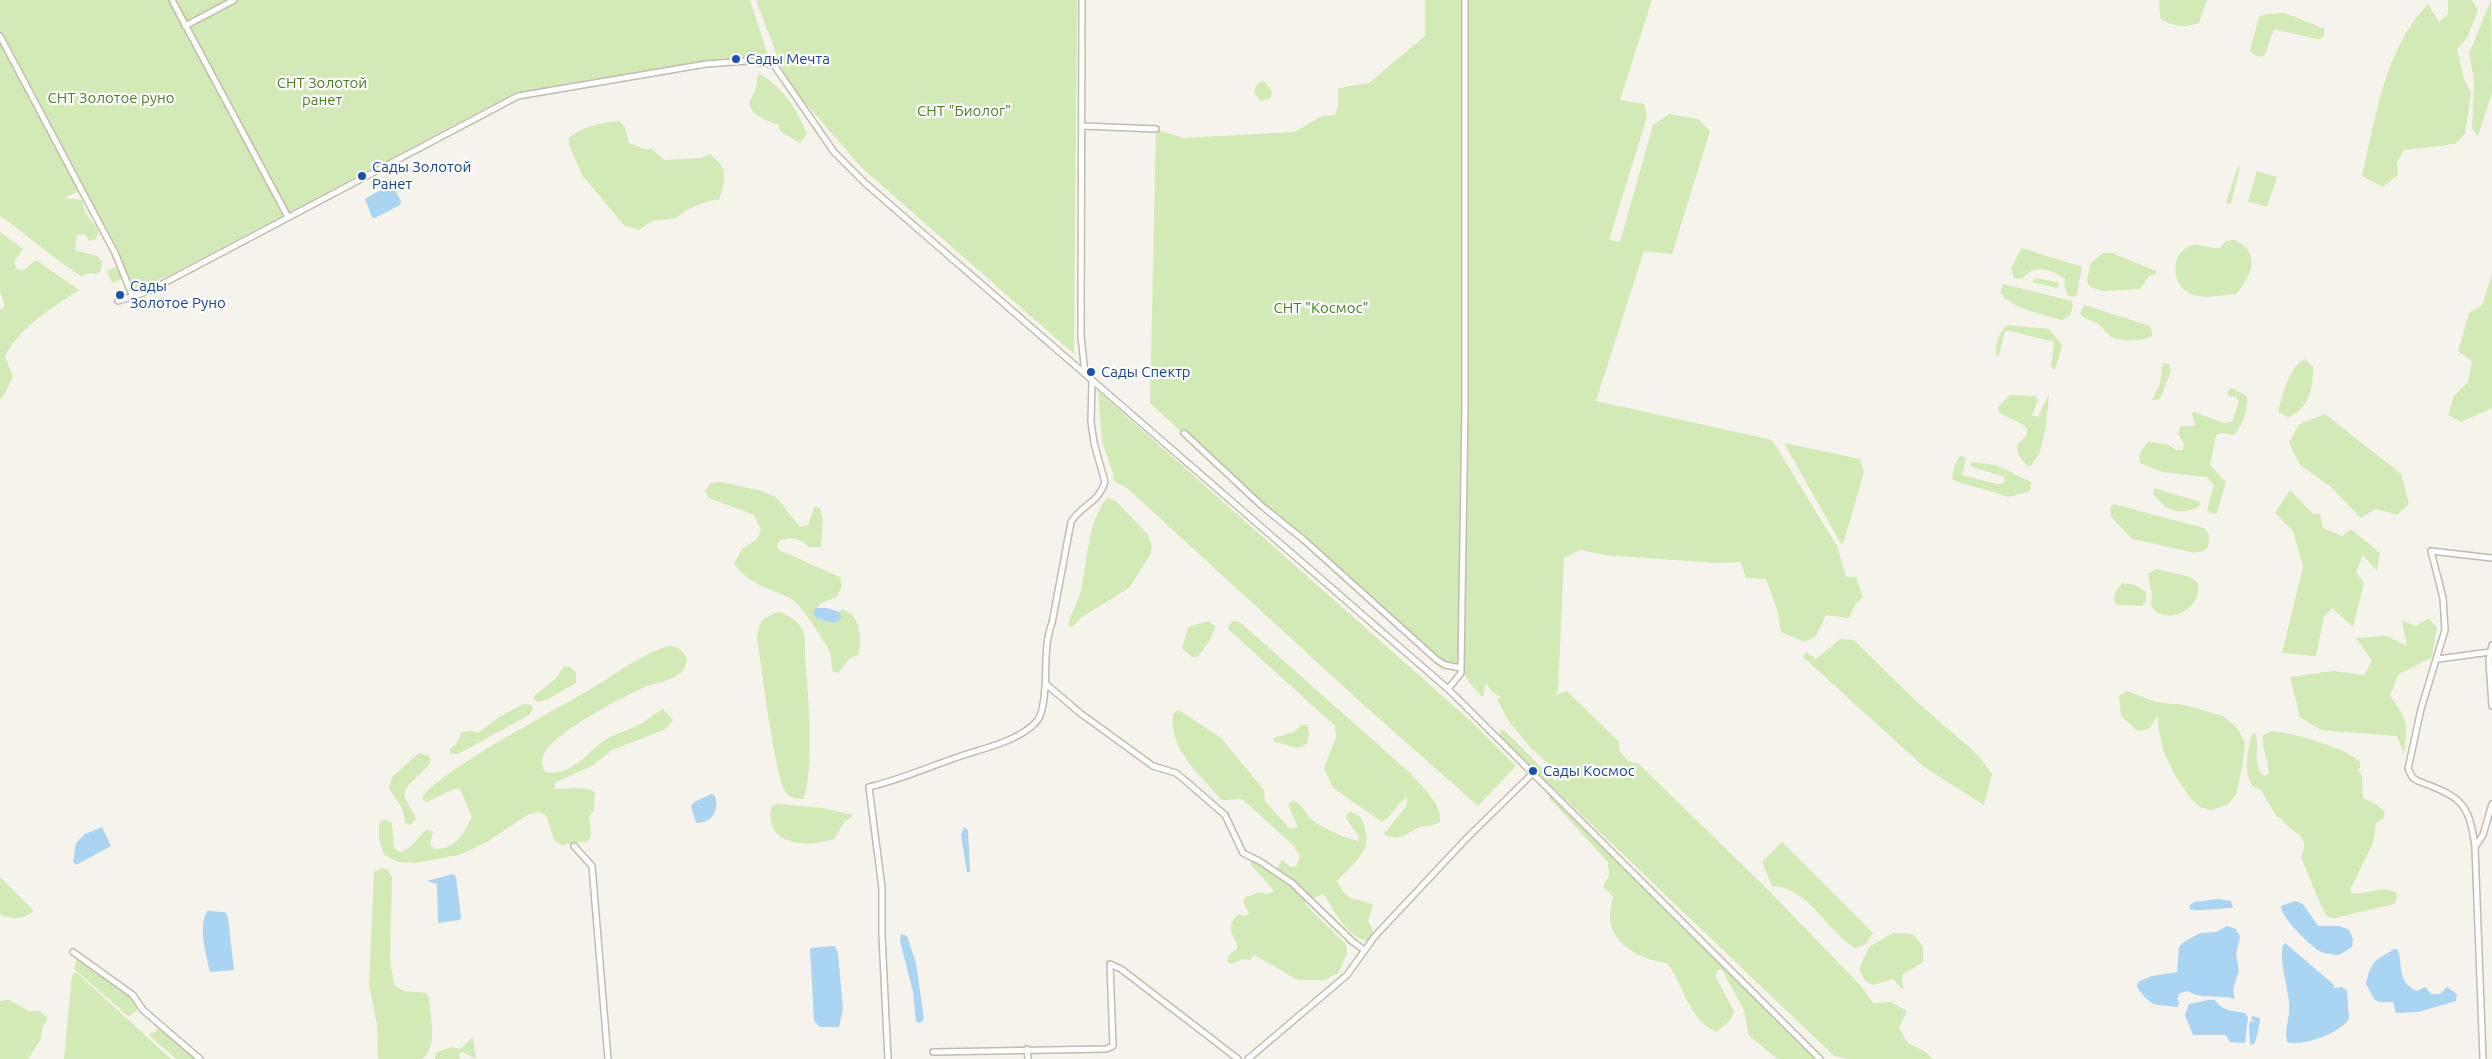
<!DOCTYPE html>
<meta charset="utf-8">
<style>
body{margin:0}
canvas{display:block;background:#f6f3ec}
</style>
<canvas width="2492" height="1059"></canvas>
<script>
const context = document.querySelector('canvas').getContext('2d');
context.lineJoin = 'round';
function fillPath(path, color) {
  context.fillStyle = color;
  context.fill(path, 'evenodd');
}
function trace(path, color, width, dash) {
  context.strokeStyle = color;
  context.lineWidth = width;
  context.lineCap = dash ? 'butt' : 'round';
  context.setLineDash(dash || []);
  context.stroke(path);
}
function label(font, color, halo, rows, align = 'center') {
  context.font = font + ' Ubuntu,sans-serif';
  context.lineWidth = 4.5;
  context.setLineDash([]);
  context.textBaseline = 'middle';
  context.strokeStyle = halo;
  context.fillStyle = color;
  for (const [text, x, y, turn = 0] of rows) {
    context.save();
    context.translate(x, y);
    context.rotate((+turn || 0) * Math.PI / 180);
    context.textAlign = isNaN(turn) ? turn : align;
    if (halo) context.strokeText(text, 0, 0);
    context.fillText(text, 0, 0);
    context.restore();
  }
}
fillPath(new Path2D(`
 M0,0h750l19,58h-44l-208,34 -347,183 -42,18 -5,-14 -11,4 -5,-12 10,-5 -37,-75 -16,7 18,2 3,12 14,19 -3,8 -7,2 -4,-7 -8,1 -2,15 22,6 5,6 -1,8 -4,4 -7,-1 -9,3c-29,-18 -53,-41 -81,-60z
 M756,0h321l-3,354 -212,-186 -75,-86z
 M1425,0h227l-32,100 24,4 3,13 -38,123 11,2 33,-117 16,-11 29,5 12,12 -38,123 -28,-3 -48,150 176,39 65,106 9,31h10l7,20 -7,6 -7,15 -23,-3 -10,21 -12,6 -23,-10 -3,-20 -12,-33 -20,-1 -5,-16 -24,1 -112,-8 -25,-5 -16,8 -6,133 -4,4 13,-4 52,51v8l9,11 11,3 132,129 89,92 13,18 18,-1 16,9 -8,17 9,15 16,8 9,8h-85l-14,-3 -335,-320 2,-6 4,1 52,52 -4,-15 -23,-21 -22,-27 -11,-21 5,-2 -9,-4 -7,-10 -3,14 -14,-15 -8,-14 -16,-3 -182,-158 -113,-104 6,-274 27,9 111,-6 28,-16 13,-1 3,-9v-18l31,-5 56,-47z
 M2159,0h48l-8,23c-13,5 -27,4 -39,-5z
 M2448,0h24l6,10 -11,28 -10,11 7,30 7,14 -6,41 -10,10 -51,6 -7,12 1,13 -15,12 -21,-11c14,-59 22,-126 66,-172l11,18 9,-8z
 M2491,0l1,93 -14,43 -6,-8 2,-48 -5,-26z
 M2285,13l40,16 -2,9 -6,1 -43,-10 -9,25 -3,3 -6,-1 -6,-5 9,-34 7,-3z
 M758,73c25,14 39,36 49,61l-7,9 -19,-11 -3,-7c-12,-5 -26,-9 -29,-22l7,-14z
 M1261,81l4,1 7,10 -1,6 -10,3 -7,-8 2,-7z
 M620,121l5,7 4,15 15,6h8l12,11 38,-2 7,-4c20,13 17,26 10,46l-10,1 -21,8 -12,9 -24,3 -13,9 -15,-5 -42,-50 -13,-30v-7c13,-12 34,-16 51,-17z
 M2238,166l2,1 -9,36 -3,1 -2,-1z
 M2257,171l20,6 -10,30 -19,-6z
 M0,232l23,17 -9,13 3,7 7,1 12,-10 43,30c-28,19 -58,36 -74,66l8,21 -10,20 -3,2v-90l3,1 1,-7 -4,-12z
 M2235,240c27,14 17,35 1,54 -13,1 -30,5 -43,1 -22,-7 -25,-44 0,-50 5,-1 18,4 27,3l6,-7z
 M2022,248l60,19 -5,27 -3,3 -6,-1 -4,-11 1,-6c-6,-6 -22,-12 -31,-9 -4,1 -10,7 -13,9l-7,-1 -3,-10z
 M2103,253h9l44,18v3l-7,2 -9,13 -37,2 -13,-4 -3,-6 3,-17z
 M2492,274v134l-31,14 -13,-7 6,-19 14,-14 4,-21 -14,-10 11,-38 13,-8z
 M2035,278l23,4 1,4 -2,2 -25,-6z
 M2003,284l69,17c2,10 -2,17 -11,19 -18,-6 -48,-11 -61,-27z
 M2084,305l66,21 2,4v6c-10,5 -34,7 -43,-1 -5,-3 -6,-8 -11,-11 -7,-4 -12,-4 -18,-10z
 M2008,325l41,4 13,16 -6,22 -2,2 -3,-2 3,-25 -44,-11h-5l-6,24h-3c0,-12 2,-22 12,-30z
 M2305,359l8,8c1,19 -5,44 -25,50l-10,-5c5,-19 10,-43 27,-53z
 M2163,363l6,1 2,7 -11,28 -8,1 8,-16z
 M2231,388l16,8c2,12 -5,30 -13,39l-12,-2 -6,2 -6,30 16,17 -9,31 -5,1 -5,-4 7,-25 -7,-8 -45,-5 -22,-9c-3,-8 3,-15 8,-21l19,2 9,6h7l1,-6 -6,-10 3,-8h12l2,-2 -3,-10 2,-2 30,11 8,-1 7,-20 -3,-5 -7,-1 -2,-3z
 M1098,391l375,332 43,43 -38,40 -122,-108 -229,-210 -13,-7 -2,-11 -10,-29z
 M2049,394l-3,33 -6,25 -9,14 -5,-1 -8,-11 -1,-9 9,-9 1,-7 -3,-4 -25,-12 -1,-6 12,-12 25,1 3,4 -6,15 6,2z
 M2325,414l76,60 8,30 -12,11 -21,-6 -15,9 -30,-31 -31,-22 -11,-22 10,-19z
 M1784,443l76,16 4,13 -20,69 -3,3z
 M1960,456l6,2 -4,17 34,9h6l3,-4 -1,-3 -32,-10 -2,-3 2,-2 24,3 35,17 -1,9 -21,6 -54,-16 -3,-2 3,-15z
 M722,482l40,9 15,7 23,29 8,-2 7,-19 5,2 3,12 -2,27h-12c-9,-9 -17,-10 -29,-7l-3,5 2,5 61,27 2,9 -5,11 -16,6 -8,10c7,12 17,6 28,3l-2,-4 2,-3c20,4 21,29 18,45l-10,5 -11,14 -5,-1c-2,-7 -1,-12 -3,-19 -2,-8 -30,-49 -37,-53 -22,-12 -44,-15 -59,-36l8,-15 14,-9 5,-10 -7,-15 -45,-17 -4,-7 6,-8z
 M2154,488l44,13 3,3c-7,8 -22,9 -32,5 -5,-3 -11,-10 -16,-15z
 M2290,490l23,24h7l3,14 19,8 9,-7 29,24 -3,18 -14,-16 -7,17 8,11 -11,44 -21,-19 -8,9 -8,39 -34,-3 21,-86 -10,-36 -18,-18z
 M1107,497l10,5 31,33 4,11 -2,9 -21,33 -47,29 -10,10 -4,-1c2,-12 10,-23 13,-36 7,-32 6,-65 26,-93z
 M2114,504l90,24c7,8 6,13 2,22l-10,3 -64,-14 -21,-22 -1,-9z
 M2156,569l34,8 8,6c4,28 -33,44 -47,23l1,-11 -4,-21z
 M2122,583l13,2 11,7v10l-4,4 -25,-1 -3,-4 1,-8z
 M780,612c9,4 19,9 23,19 3,7 2,19 2,27 3,31 10,116 -2,141 -6,0 -13,-1 -17,-6 -11,-14 -25,-131 -29,-155 2,-17 7,-22 23,-26z
 M2429,618l8,10 -5,29 -34,18 -8,21c18,24 18,28 14,58l-7,-18 -76,-6 -21,-13 -10,-40 43,-6 31,4 8,-14 -16,-23 31,-2 20,10 -5,-25 14,5z
 M1208,621l7,5c-1,11 -11,23 -18,31h-5l-10,-9 6,-21z
 M1234,621l7,2 169,150c11,13 33,31 30,49 -7,5 -12,3 -19,5 -12,3 -20,17 -37,7l23,-29v-8c-10,6 -14,19 -25,25l-49,-34 -9,-20 12,-31 -1,-11 -107,-97 1,-5z
 M1840,639l14,1 62,61 62,54 14,19 -8,31 -60,-38 -121,-110 3,-5 10,7z
 M669,646c11,1 14,4 18,14 -1,3 -2,9 -5,11 -9,11 -30,12 -42,18 -21,10 -88,45 -96,65 -3,7 -2,12 1,18 26,6 44,-22 63,-34 9,-5 20,-8 29,-12 9,-4 16,-12 26,-17l10,11 -7,9 -54,21 -20,16 -38,17 1,6 28,-1 12,4 -1,18 -5,7 2,17 -3,7 -26,4 -8,-5 -8,-25 -8,-3 -11,3 -42,28 -26,12 -44,8 -17,-1 -14,-7 -5,-16v-15l6,-5 7,4 2,25 6,4 9,-4 17,-18 7,1 -3,13 4,5c22,0 29,-14 38,-32l-12,-28h-6l-27,13 -5,-4c14,-25 135,-89 167,-108 24,-14 54,-37 80,-44z
 M564,666l7,1 5,6v10l-30,17 -9,2 -4,-5 23,-19z
 M2127,691l29,11 28,3 39,11 14,12 8,14 -2,21 -7,32 -9,10 -16,5 -11,-3 -9,-8 -15,-22 -12,-24 -6,-26v-12l-9,14 -11,2 -17,-15 -2,-20z
 M523,704l8,1 2,4 -4,6 -71,39h-8v-5l6,-5 6,-12 9,-1 7,2 21,-16z
 M1179,710l42,28 43,52 1,11 24,27h9l-10,-24 6,-4c8,5 10,11 16,18 9,9 35,20 48,23l1,-4 -13,-19 1,-4 4,-2 9,4c17,34 -2,41 -23,65 13,25 17,14 36,24l-5,16c5,9 8,11 0,20 -20,-2 -35,-32 -44,-47l-10,4 -6,-3 -4,4 2,6 40,39 1,9 -9,20 -13,7h-27l-44,-25 -4,5 -7,-1 -12,5 -4,-3 2,-6 8,-6v-6c-7,-10 -10,-20 2,-29l5,2 5,-2 -6,-13 3,-4 14,-5 6,2 7,-2 -1,-4 -21,-23v-4l21,11 5,-3 5,-9 9,7 5,-1 4,-9 -6,-11 -52,-47 -21,1c-21,-27 -52,-48 -48,-87z
 M1307,724l2,10 -2,10 -8,4 -24,-6 -2,-4 21,-6 7,-7z
 M2271,731c21,2 74,16 89,31v6l-3,2 5,5 1,23 13,6 9,8 -1,6 -8,5 -3,20 -23,47 2,3c16,2 28,-8 44,-1l1,6 -3,6 -59,14c-3,0 -6,0 -8,-2 -4,-3 -22,-50 -26,-59 11,-25 -10,-22 -20,-39l-4,-1 -17,-28c-19,-2 -13,-41 -8,-55l3,-1c6,15 -4,32 9,43l5,-2c0,-14 -8,-25 -6,-39z
 M419,753l10,3 2,4c-4,13 -30,24 -26,38 3,7 8,13 11,21l-5,6 -6,-2c-3,-23 -7,-18 -16,-35l3,-11z
 M1548,790l272,269h-42l-29,-23 -5,-26 -22,-40h-4l-3,6 19,35 -3,8 -14,13c-28,-11 -33,-47 -50,-69 -24,-3 -56,-17 -57,-46 0,-6 2,-14 3,-20l-10,-11 6,-10 -1,-14 -59,-64z
 M777,804l46,4 30,7 -10,9 -9,15c-27,9 -70,7 -63,-32z
 M1782,842l91,91 -7,11 -11,4c-28,-17 -47,-61 -83,-62l-10,-24z
 M382,868l6,2 4,7 -2,82 4,26 10,6 22,2 3,4c1,18 10,50 -7,62h-44l-1,-35 -8,-40 5,-112z
 M0,877l34,34c-12,8 -21,10 -34,3z
 M1893,933l20,1 10,12v16l-21,13 1,15 -10,-11 -19,6 -9,-4 -6,-12 10,-22z
 M77,959l55,37 7,11 -6,7 -5,2 -54,-47z
 M76,972l95,87h-107l8,-84z
 M9,1000l20,11h10l9,7 -6,10 -1,11 -13,20h-28v-58z
 M159,1026l38,33h-21l-26,-23v-3l5,-1z
 M473,1037l3,22 -14,-7 -3,2 1,5h-25l1,-6 15,-6 9,2z`), '#d2eab5');
fillPath(new Path2D(`
 M389,185l4,1 8,15 -1,4 -25,13 -3,-1 -7,-18z
 M816,608h11l12,4 2,4 -2,5 -5,2 -18,-5 -3,-5z
 M712,794l3,2c4,14 -2,27 -19,27l-5,-16 3,-5z
 M102,827l9,19 -35,19 -3,-3 3,-19 9,-9z
 M964,827l4,3 2,42h-3l-6,-37z
 M453,874l3,3 5,40 -2,3 -21,3 -1,-39 -10,-3z
 M2218,899l13,2 2,7c-10,0 -37,4 -43,1l-1,-3 5,-4z
 M2295,901l8,3 15,22h22l9,4 4,9 -1,8 -13,8c-7,-1 -14,-1 -20,-4 -10,-7 -38,-33 -38,-45z
 M207,911l18,1 3,5 6,53 -24,2c-4,-18 -12,-44 -3,-61z
 M2227,926l9,3 4,8 -4,17 3,17 -6,18 2,10c-15,-5 -34,1 -47,-8l-8,2 -3,5 2,5 -1,4c-25,-3 -26,1 -41,-20l1,-5 14,-6 25,-4 2,-25 5,-5 16,-9 16,-1z
 M901,934l6,2 9,27 8,56 -4,4 -4,-1 -3,-30 -13,-51z
 M2285,943l48,41 1,4 8,-1 5,4 2,28c-9,14 -47,28 -62,23 -3,-13 4,-27 2,-40 -2,-20 -8,-32 -7,-55z
 M835,946l3,7 5,56 -4,18h-19l-6,-6 -4,-73z
 M2394,949l4,1c5,17 -1,32 19,41l8,-4 6,7h9l7,-7 10,7 -1,7 -38,11 -22,1 -3,-11h-14l-5,-3 -8,-15c6,-26 9,-22 28,-35z
 M2208,1000h7c7,11 19,11 30,13l3,4 -3,26 -15,-1 -5,-7h-32l-8,-20 4,-11z
 M2252,1016l8,2c0,6 -3,21 -6,26l-4,1 -1,-20 1,-3 6,-2h-5z`), '#a9d4f2');
const street = new Path2D(`
 M172,0l116,217
 M1082,0l-1,336 4,38
 M185,26l49,-26
 M0,36l115,217 18,44
 M1083,126l73,3
 M118,301l31,-10 369,-195 188,-32 42,-3 26,4 60,87 31,31 583,506 372,370
 M1184,433l79,74 41,33 133,120 8,5 16,3
 M2492,645l-3,15 3,46
 M2438,659l52,-7
 M1046,684l34,29 73,53 23,7 11,9 38,33 18,38 18,9 31,21 60,58 12,9
 M1448,689l13,-16v-5l4,-261v-407
 M574,846l18,20 16,193
 M2475,847l8,-12 9,-31
 M73,952l60,43 10,15 57,49
 M1027,1049l1,10
 M933,1052l173,-3 7,-3 -3,-82 11,5 117,90
 M888,1059l-6,-123v-48l-13,-101c30,-7 57,-19 86,-29 19,-7 40,-11 58,-20 10,-5 25,-13 28,-25 9,-30 0,-61 11,-90l19,-101c11,-18 27,-18 34,-40l-11,-39 -3,-21 1,-41
 M1248,1059l99,-84 28,-39 91,-97 67,-66
 M2483,1059l-8,-212c-6,-46 -15,-50 -57,-66l-5,-3 -5,-9 13,-60 24,-79 -2,-32 -12,-47 61,7`);
trace(street, '#c2bbae', 8);
trace(street, '#fff', 5);
for (const [x, y, r, color] of [
 [736,59,5,"#1a4fb4"],
 [362,176,5,"#1a4fb4"],
 [120,295,5,"#1a4fb4"],
 [1091,372,5,"#1a4fb4"],
 [1533,771,5,"#1a4fb4"]
]) {
  const dot = new Path2D();
  dot.arc(x, y, r, 0, 2 * Math.PI);
  context.fillStyle = color;
  context.fill(dot);
  trace(dot, '#fff', 2);
}
label('15px', '#164399', '#fff', [
 ["Сады Мечта",746,59],
 ["Сады Золотой",372,167],
 ["Ранет",372,184],
 ["Сады",130,286],
 ["Золотое Руно",130,303],
 ["Сады Спектр",1101,372],
 ["Сады Космос",1543,771]
], 'left');
label('15px', '#4a7f2a', '#fff', [
 ["СНТ Золотой",322,83],
 ["ранет",322,100],
 ["СНТ Золотое руно",111,98],
 ["СНТ \"Биолог\"",964,111],
 ["СНТ \"Космос\"",1321,308]
]);
</script>
